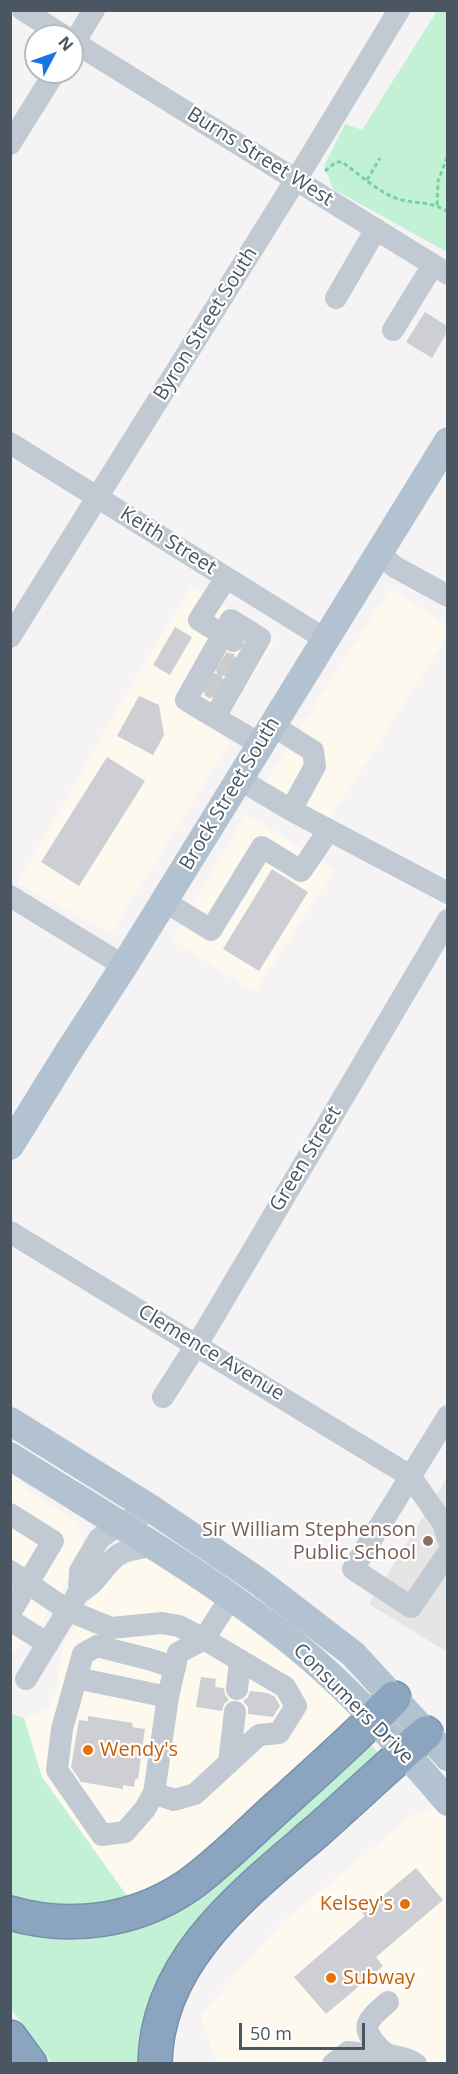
<!DOCTYPE html>
<style>
body{margin:0}
#map{position:relative;width:458px;height:2074px;overflow:hidden;background:#f5f3f3;font-family:"Open Sans",sans-serif}
canvas{display:block}
.frame{position:absolute;inset:0;border:12px solid #4a5661;pointer-events:none}
.north{position:absolute;left:24px;top:24px;width:60px;height:60px;box-sizing:border-box;background:#fff;border:2px solid #b7bbc0;border-radius:50%;rotate:49deg;font-size:16px;font-weight:700;line-height:24px;text-align:center;color:#4a5661}
.north::after{content:'';display:block;margin:auto;width:21px;height:27px;background:#1a73e8;clip-path:polygon(50% 0,100% 100%,50% 72%,0 100%)}
.scale{position:absolute;left:239px;top:2023px;width:126px;height:27px;box-sizing:border-box;border:3px solid #4a5661;border-top:0;padding-left:8px;font-size:18px;line-height:21px;white-space:nowrap;color:#4a5661;-webkit-text-stroke:4px #fff;paint-order:stroke}
</style>
<div id="map">
<canvas width="458" height="2074"></canvas>
<div class="frame"></div>
<div class="north">N</div>
<div class="scale">50 m</div>
</div>
<script>
const context = document.querySelector('canvas').getContext('2d');
context.lineJoin = 'round';
function fillPath(path, color) {
  context.fillStyle = color;
  context.fill(path, 'evenodd');
}
function trace(path, color, width, dash) {
  context.strokeStyle = color;
  context.lineWidth = width;
  context.lineCap = dash ? 'butt' : 'round';
  context.setLineDash(dash || []);
  context.stroke(path);
}
function label(font, color, halo, rows, align = 'center') {
  context.font = font + ' "Open Sans",sans-serif';
  context.lineWidth = 4.5;
  context.setLineDash([]);
  context.textBaseline = 'middle';
  context.strokeStyle = halo;
  context.fillStyle = color;
  for (const [text, x, y, turn = 0] of rows) {
    context.save();
    context.translate(x, y);
    context.rotate((+turn || 0) * Math.PI / 180);
    context.textAlign = isNaN(turn) ? turn : align;
    if (halo) context.strokeText(text, 0, 0);
    context.fillText(text, 0, 0);
    context.restore();
  }
}
fillPath(new Path2D(`
 M191,587l84,53 -55,90 10,12 -118,189 -16,-5 -78,-43 115,-201z
 M390,589l57,37v11l-120,186 -62,-41z
 M246,814l89,56 -80,122 -83,-52z
 M10,1476l27,20 39,25 6,16 1,16 -16,30 -36,56 -20,14z
 M141,1557l11,2 138,94 58,59 1,8 -159,154 -55,33 -93,-130 -18,-59 23,-9 9,-19 7,-44 45,-74 10,-9z
 M438,1806l9,11v246h-230l-17,-47 83,-95 129,-105z`), '#fdf9ef');
fillPath(new Path2D(`
 M447,1478v174l-78,-48z`), '#e6e4e5');
fillPath(new Path2D(`
 M437,11h11l-1,241 -114,-63 -9,-23 21,-42 17,6z
 M10,1714l14,4 18,59 93,130 -51,5 -73,-9z
 M370,1744l10,11 -168,157 -70,151h-91l-40,-54v-79l23,6 37,3 37,-4 40,-10 32,-15 41,-34z`), '#c3f1d5');
fillPath(new Path2D(`
 M425,312l22,14v6l-15,26 -26,-16z
 M175,627l17,10 -22,38 -17,-10z
 M228,653l7,1 -25,45 -6,-4z
 M139,696l20,9 5,30 -11,20 -36,-19z
 M107,757l38,24 -66,105 -38,-24z
 M272,869l36,23 -49,79 -36,-22z
 M201,1677l15,2 -1,8 9,1 1,7 4,5 -5,4 -2,7 -26,-4z
 M250,1691l18,2 7,4 5,9 -7,11 -25,-3v-7l-5,-6 5,-4z
 M88,1716l45,7 -1,4 13,2 -7,50h-3l-1,8 -11,-2v4l-42,-7 -10,-15 8,-47 9,1z
 M416,1868l27,32 -67,57 7,9 -57,48 -32,-37 71,-61 -3,-3z`), '#cdcfd5');
trace(new Path2D(`
 M221,661l14,9
 M208,682l14,9`), '#caccce', 22, [22, 11]);
const highway = new Path2D(`
 M10,1913c61,18 127,8 179,-28 33,-24 62,-54 92,-81 39,-35 77,-69 113,-106
 M10,2037l20,27
 M155,2064c1,-104 90,-171 162,-233 36,-32 72,-66 109,-98`);
trace(highway, '#7690ad', 36);
trace(new Path2D(`
 M325,171l11,-9h6c17,12 36,30 56,37 17,5 34,2 50,13
 M367,180l13,-22
 M437,205l1,-24 10,-26`), '#7ad0a6', 3, [4.5, 3]);
trace(new Path2D(`
 M23,10l41,26
 M72,41l376,233
 M72,46l22,-36
 M10,144l45,-72
 M336,298l40,-69
 M393,330l40,-65
 M10,443l315,196
 M377,552l18,15 53,29
 M226,578l-27,42 34,21
 M10,637l300,-480 89,-147
 M215,717l45,-79 -29,-18 -45,80c24,15 49,29 74,44
 M272,725l41,26 2,15 -24,44
 M239,779l52,31 157,83
 M10,896l114,70
 M164,901l47,29 51,-83 39,24 28,-41
 M10,1232l400,244 33,47 5,16
 M163,1397l41,-64 244,-413
 M448,1416l-95,153 58,38 37,-54
 M10,1514l43,27 -43,72
 M10,1571l57,39 44,18 51,-5 17,3 25,13 81,48 11,19 -17,27 -20,2 -64,59 -21,6 -20,-7
 M79,1592c18,-8 24,-26 39,-37 9,-6 23,-7 34,-9
 M10,1620l38,24
 M175,1668l-23,-8 -55,-14 -14,8 -21,75 -5,41 45,65 23,-3 20,-23 9,-16 14,-96 10,-44 26,-14 27,-42
 M76,1678l92,19
 M26,1679l53,-87 1,-21 19,-32 18,-14 36,-15
 M237,1689l3,-29
 M229,1763l6,-51
 M388,2002c-15,14 -30,22 -13,41 4,5 8,10 15,12 10,3 17,2 26,9
 M333,2064l15,-12 9,1 12,11`), '#c1cad2', 22);
trace(new Path2D(`
 M10,1146l57,-92 57,-88 324,-525
 M10,1421l143,89 105,71 95,73 95,103
 M10,1456c96,61 196,118 285,189 56,45 106,102 153,157`), '#b3c2d1', 28);
trace(highway, '#8ba5c1', 33);
for (const [x, y, r, color] of [
 [428,1541,6,"#8d6e63"],
 [88,1750,6,"#e8710a"],
 [405,1904,6,"#e8710a"],
 [331,1978,6,"#e8710a"]
]) {
  const dot = new Path2D();
  dot.arc(x, y, r, 0, 2 * Math.PI);
  context.fillStyle = color;
  context.fill(dot);
  trace(dot, '#fff', 2);
}
label('20px', '#4a5661', '#fff', [
 ["Burns Street West",260,157,32],
 ["Byron Street South",206,324,-58],
 ["Keith Street",168,541,32],
 ["Brock Street South",230,794,-59],
 ["Green Street",306,1159,-59],
 ["Clemence Avenue",211,1353,31],
 ["Consumers Drive",353,1704,45]
]);
label('20px', '#785e54', '#fff', [
 ["Sir William Stephenson",416,1530],
 ["Public School",416,1553]
], 'right');
label('20px', '#c56008', '#fff', [
 ["Wendy's",100,1750],
 ["Kelsey's",393,1904,"right"],
 ["Subway",343,1978]
], 'left');
</script>
